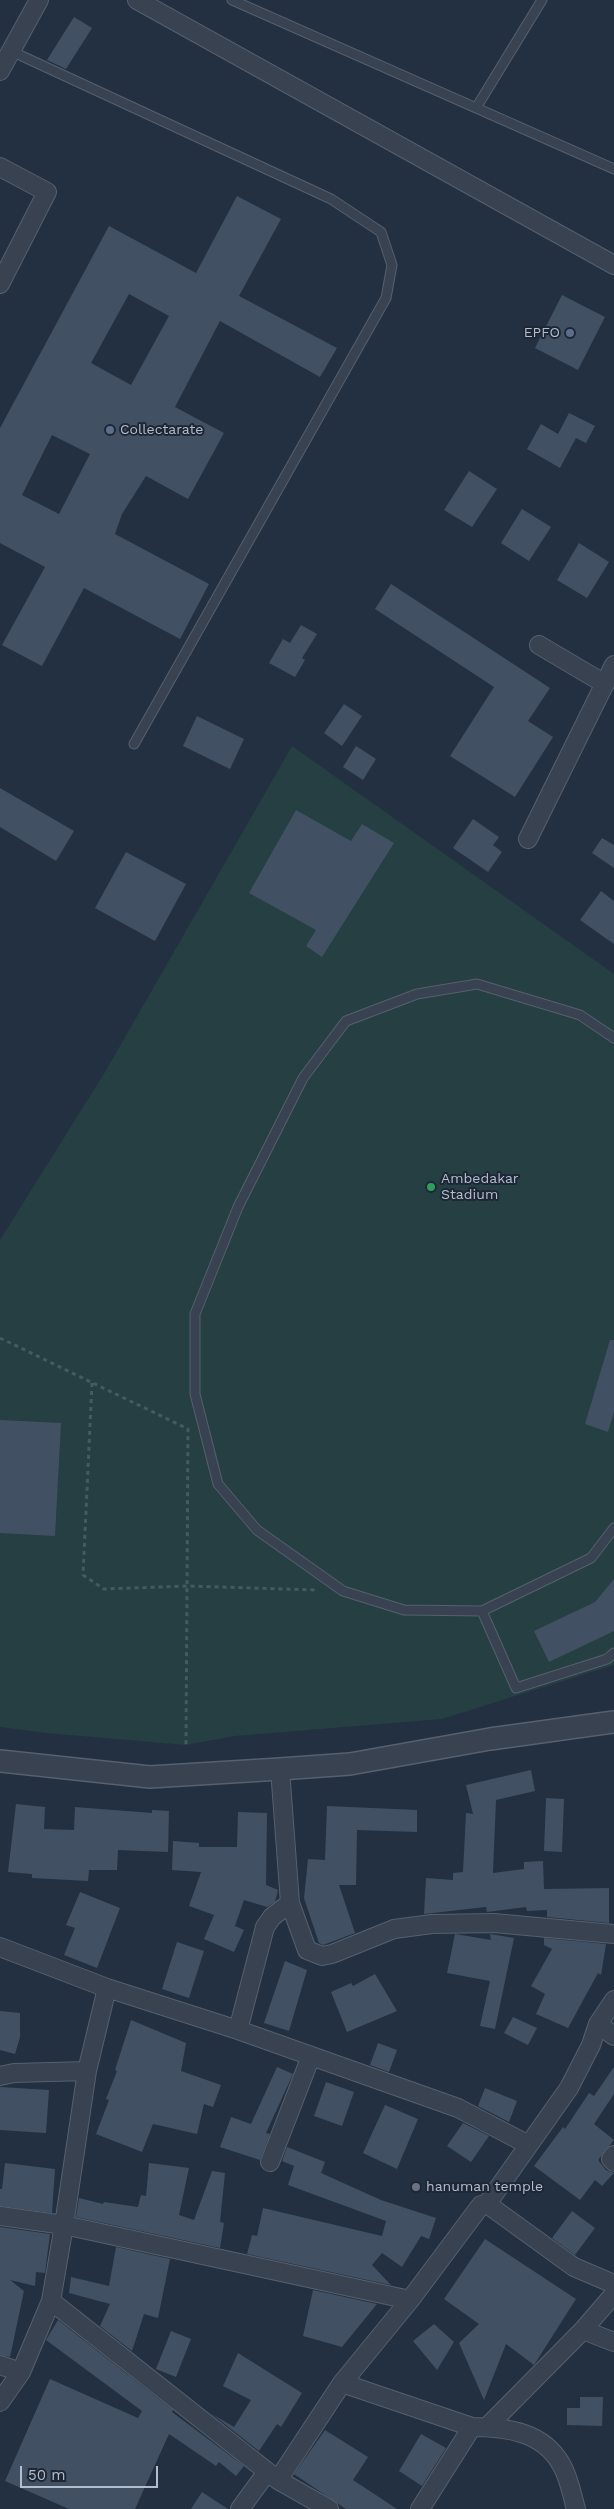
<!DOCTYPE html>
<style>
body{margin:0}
#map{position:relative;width:614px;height:2509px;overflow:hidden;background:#233041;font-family:"Work Sans",sans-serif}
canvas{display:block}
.scale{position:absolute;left:20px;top:2466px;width:138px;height:22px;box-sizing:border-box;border:2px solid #b4bdcb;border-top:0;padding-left:6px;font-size:15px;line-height:18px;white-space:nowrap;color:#b4bdcb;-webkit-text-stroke:4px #1d2736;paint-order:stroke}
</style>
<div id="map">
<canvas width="614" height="2509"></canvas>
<div class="scale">50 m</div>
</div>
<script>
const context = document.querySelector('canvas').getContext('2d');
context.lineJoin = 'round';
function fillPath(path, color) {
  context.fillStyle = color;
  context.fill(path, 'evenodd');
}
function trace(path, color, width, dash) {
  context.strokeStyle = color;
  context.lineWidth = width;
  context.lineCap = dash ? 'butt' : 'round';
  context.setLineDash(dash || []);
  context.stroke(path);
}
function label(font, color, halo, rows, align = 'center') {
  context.font = font + ' "Work Sans",sans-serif';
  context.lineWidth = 4;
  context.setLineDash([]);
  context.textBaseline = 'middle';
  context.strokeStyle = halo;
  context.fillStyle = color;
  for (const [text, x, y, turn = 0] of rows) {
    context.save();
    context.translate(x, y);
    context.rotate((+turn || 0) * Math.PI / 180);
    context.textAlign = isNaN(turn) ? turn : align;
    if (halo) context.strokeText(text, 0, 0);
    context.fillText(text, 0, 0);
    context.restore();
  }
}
fillPath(new Path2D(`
 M292,746l322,228v691l-172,54 -207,17 -49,9 -140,-12 -46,-6v-487l105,-168z`), '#253f42');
fillPath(new Path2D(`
 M74,17l18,11 -26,41 -19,-9z
 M237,196l44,23 -42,77 98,52 -17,29 -100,-56 -45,86 49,26 -36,66 -42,-23 -24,38 -7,20 94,50 -29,55 -96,-51 -42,78 -40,-21 43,-78 -45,-24v-115l109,-202 87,47zM129,294l40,22 -38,69 -40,-22zM52,435l38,19 -31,60 -37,-19z
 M562,295l43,22 -27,53 -43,-22z
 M569,413l26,13 -9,17 -10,-5 -16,30 -33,-19 14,-25 17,10z
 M469,471l28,18 -25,38 -28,-17z
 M522,509l29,18 -22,34 -28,-18z
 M579,543l30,19 -22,36 -30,-18z
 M391,584l159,104 -22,33 25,16 -38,60 -65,-41 44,-69 -119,-78z
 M301,625l16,9 -15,24 3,2 -10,17 -26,-14 14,-24 7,4z
 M344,704l18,12 -20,30 -18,-13z
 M197,716l47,23 -14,30 -47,-23z
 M356,746l20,13 -13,21 -20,-13z
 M0,788l74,43 -18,30 -56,-34z
 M296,810l55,31 11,-17 32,19 -72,114 -16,-11 10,-16 -67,-37z
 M473,819l26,18 -6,8 9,7 -14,20 -35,-24z
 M602,838l12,7v23l-22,-15z
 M126,852l60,32 -31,57 -60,-33z
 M601,891l13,10v43l-34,-24z
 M610,1340h4v72l-6,20 -23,-8z
 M0,1420l61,3 -6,113 -55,-3z
 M614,1579v52l-65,31 -15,-31 61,-29z
 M531,1770l4,21 -39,9 -3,73 31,-4v-7l19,-1 1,28 65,-1v35l-62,-6v-7l-20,1 -1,-4 -39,5 -1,-5 -62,7 2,-36 27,2v-7l10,-1 3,-59 7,1 -7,-29z
 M546,1798l18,1 -2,53 -18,-1z
 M16,1804l29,3 -1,22 30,1 1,-23 77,6v-3l17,1 -1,41 -50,-2 -1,20h-28l-1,11 -56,-3v-4l-24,-2z
 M327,1806l90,4v22l-60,-2 -1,55h-17l16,48 -32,12 -4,-2 -15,-45 4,-39 17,1z
 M238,1812l29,1 -1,72 12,5 -3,12 -8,5 -23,-7 -9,26 9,4 -10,22 -30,-13 10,-24 -25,-9 12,-34 -29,-2 1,-29 26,2v4h38z
 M80,1892l40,16 -23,60 -33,-13 11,-27 -9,-3z
 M455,1934l36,6 -1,-6 24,4 -19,91 -15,-3 10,-45 -43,-8z
 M544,1938l62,6 -5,31 -3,-2 -30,55 -32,-14 9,-20 -14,-8 21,-37 -8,-4z
 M177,1942l27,9 -15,47 -27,-9z
 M285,1961l22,9 -18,61 -25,-8z
 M375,1974l22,37 -50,21 -16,-40 20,-9 2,3z
 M0,2011l20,2v24l-5,17 -15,-4z
 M513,2017l24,11 -9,17 -24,-12z
 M131,2020l55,23 -5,28 40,14 -8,22 -9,-3 -7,30 -44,-10 -11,28 -46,-18 13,-34 -3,-1 11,-28 -2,-1z
 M378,2043l19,7 -8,22 -19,-7z
 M277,2067l16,7 -27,59 4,1 -10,26 -40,-13 11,-30 20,7z
 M614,2067v27l-20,30 20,16 -16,20 8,10 8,3 -12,13 -7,-6 -15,20 -46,-34 29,-39 2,2 24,-36 5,3z
 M326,2082l28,10 -12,34 -28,-10z
 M0,2087l49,3 -3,43 -46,-3z
 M485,2088l32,13 -8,21 -31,-16z
 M385,2105l33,14 -21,50 -34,-16z
 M463,2123l26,13 -18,26 -24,-16z
 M287,2147l38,15 -4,11 60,27 55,18 -7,21 -8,-3 -19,31 -20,-14 -10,12 19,20 -144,-31 5,-19 5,1 6,-28 119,28 4,-15 -98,-36 6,-19 -12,-5z
 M5,2163l50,6 -3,44 -52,-7v-17h2z
 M149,2163l40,5 -10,47 15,5 18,-49 13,2 -5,49 4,1 -4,25 -144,-31 3,-19 24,6 1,-2 34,5 3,-12 5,1z
 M572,2211l23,17 -20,27 -23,-17z
 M0,2227l50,7 -5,39 -9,-1 -1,14 -25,-6 14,11 -14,66 -10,-2z
 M485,2239l91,60 -42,66 -28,-21 -22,56 -25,-57 20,-19 -35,-25z
 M116,2247l54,12 -12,59 -14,-4 -12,37 -32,-25 10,-22 -41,-11 2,-16 38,9z
 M313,2290l64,14 -35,43 -39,-11z
 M58,2320l115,90 -1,2 72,54 -8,10 -17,-14 -3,4 -47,-32 -34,75h-66l-64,-28 45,-102 88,39 4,-7 -96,-71z
 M434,2324l20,18 -17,28 -24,-29z
 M171,2331l20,8 -15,38 -20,-8z
 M238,2353l64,40 -21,34 -4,-3 -18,27 -47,-37 22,13 17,-27 -28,-14z
 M580,2397h23l-1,29 -35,-1v-17h13z
 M325,2430l43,27 -15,23 44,29h-51l-52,-35z
 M421,2434l25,14 -24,38 -23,-15z
 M202,2492l26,17h-37z`), '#425063');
const service = new Path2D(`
 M232,0l382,169
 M11,51l320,148 50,33 11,33 -6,33 -252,446
 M476,108l66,-108
 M614,1038l-34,-23 -103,-31 -60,10 -71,27 -43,57 -65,129 -43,107v80l23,90 39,46 86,61 61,19 78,1 109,-53 23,-30
 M482,1611l34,77 91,-29 7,-6`);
const minor = new Path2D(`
 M137,0l477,265
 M0,71l39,-71
 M0,167l47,25 -47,92
 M539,645l66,39
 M528,839l86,-174
 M280,1769l10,134 17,47 15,6 10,-2 62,-25 38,-5 62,-1 120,11
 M0,1947l107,41 131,42 220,78 69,36
 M107,1988l-20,83 -23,154 346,75
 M598,2024l16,12
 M238,2030l27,-103 7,-10 18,-14
 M0,2076l14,-3 73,-2
 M614,2155l-3,4 3,3
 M270,2162l41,-106
 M487,2204l87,63 40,17
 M0,2216l64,9 -13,76 227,179 51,29
 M583,2330l31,12
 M0,2365l21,7 30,-71
 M342,2383l130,44c35,0 71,5 89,37 8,13 11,31 15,45
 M0,2402l21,-30
 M487,2427l96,-97 31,-36
 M240,2509l27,-37 11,8 64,-97 68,-83 71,-95 6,-1 82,-116 22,-43 7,-21 16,-24
 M420,2509l52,-82`);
const tertiary = new Path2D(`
 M0,1761l150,16 130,-8 70,-5 140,-25 124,-17`);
trace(service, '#56606e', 11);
trace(minor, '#56606e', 20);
trace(tertiary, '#56606e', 24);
trace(new Path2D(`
 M0,1338l188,91 -2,316
 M92,1383l-9,192 21,14 84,-3 130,4`), '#445c5f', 3, [4, 4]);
trace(service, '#384251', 9);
trace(minor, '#384251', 18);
trace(tertiary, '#384251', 21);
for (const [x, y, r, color] of [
 [570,333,5,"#5c6f8a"],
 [110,430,5,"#5c6f8a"],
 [431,1187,5,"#2e9e5b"],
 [416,2187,5,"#6b7280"]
]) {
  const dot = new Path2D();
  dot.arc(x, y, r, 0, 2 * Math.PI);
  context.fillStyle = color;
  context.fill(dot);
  trace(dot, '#1d2736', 2);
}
label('14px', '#b4bdcb', '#1d2736', [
 ["EPFO",560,333,"right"],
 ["Collectarate",120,430],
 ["Ambedakar",441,1179],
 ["Stadium",441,1195],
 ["hanuman temple",426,2187]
], 'left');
</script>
